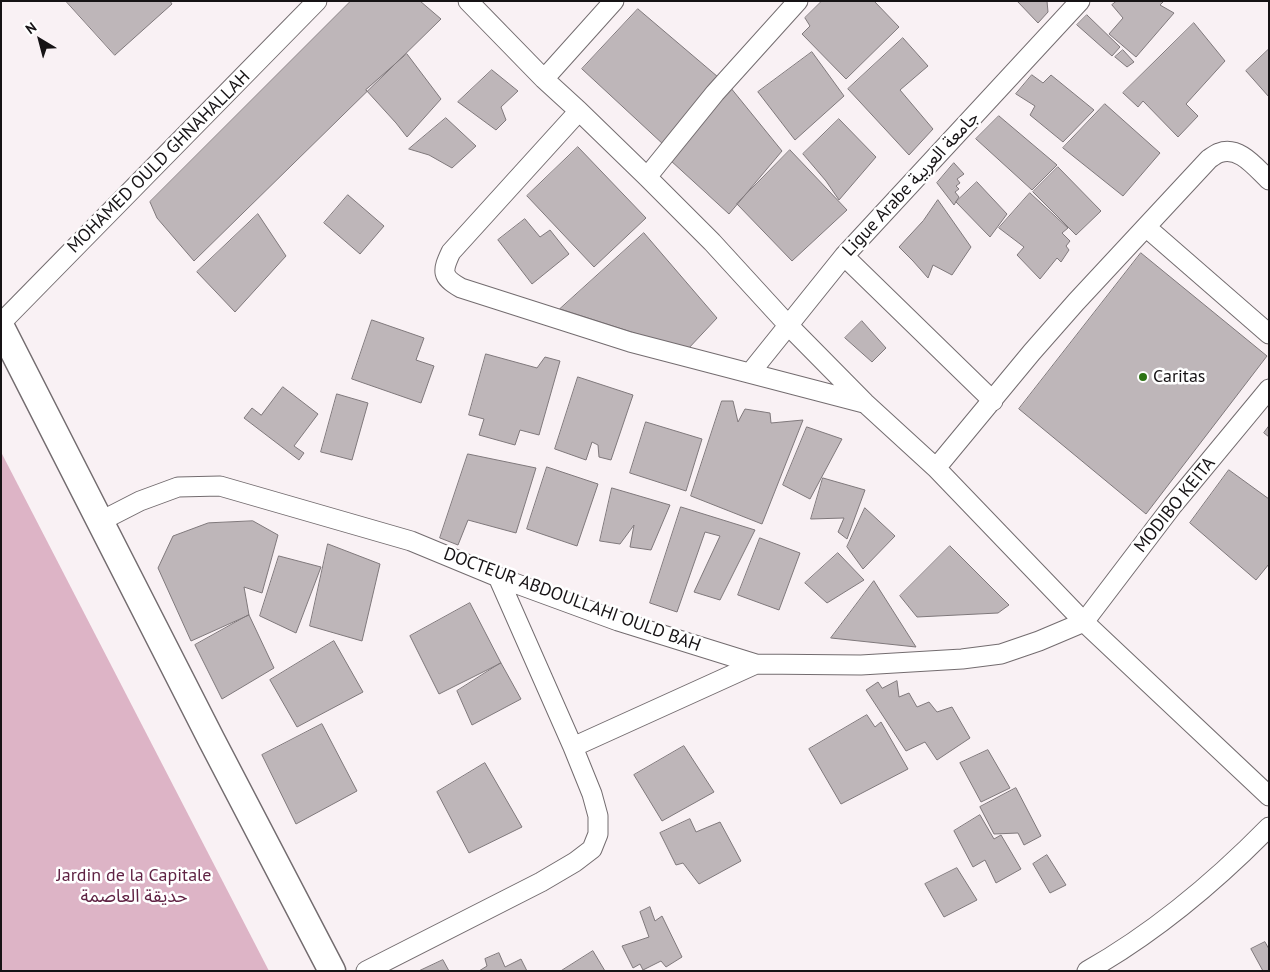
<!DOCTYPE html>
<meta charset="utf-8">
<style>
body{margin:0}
#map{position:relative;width:1270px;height:972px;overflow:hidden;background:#f9f1f4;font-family:"PT Sans",sans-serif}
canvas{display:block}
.frame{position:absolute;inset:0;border:2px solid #161315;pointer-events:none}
.north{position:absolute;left:15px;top:15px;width:50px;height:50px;-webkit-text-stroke:4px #fff;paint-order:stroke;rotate:323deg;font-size:14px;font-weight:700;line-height:20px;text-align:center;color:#161315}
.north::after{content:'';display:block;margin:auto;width:18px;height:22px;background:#161315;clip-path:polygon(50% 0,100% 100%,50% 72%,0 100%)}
</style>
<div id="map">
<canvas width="1270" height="972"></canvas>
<div class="frame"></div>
<div class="north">N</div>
</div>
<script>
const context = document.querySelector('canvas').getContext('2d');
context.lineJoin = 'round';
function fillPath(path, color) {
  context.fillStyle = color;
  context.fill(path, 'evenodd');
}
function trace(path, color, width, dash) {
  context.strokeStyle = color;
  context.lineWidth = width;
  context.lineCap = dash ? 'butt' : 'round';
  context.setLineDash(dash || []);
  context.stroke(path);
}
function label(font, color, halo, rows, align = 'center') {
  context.font = font + ' "PT Sans","Noto Sans Arabic",sans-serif';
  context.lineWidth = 5;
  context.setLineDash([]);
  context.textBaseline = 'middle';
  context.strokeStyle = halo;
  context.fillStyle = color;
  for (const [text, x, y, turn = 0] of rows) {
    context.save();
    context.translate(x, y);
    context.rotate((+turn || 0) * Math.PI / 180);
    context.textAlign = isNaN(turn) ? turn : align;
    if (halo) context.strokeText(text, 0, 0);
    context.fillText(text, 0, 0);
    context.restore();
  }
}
fillPath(new Path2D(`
 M1,452l268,519h-268z`), '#ddb4c6');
const building = new Path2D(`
 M66,1h104l2,3 -57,51z
 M351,1h69l21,18 -247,242 -37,-43 -7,-16z
 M822,1h52l25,26 -53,52 -44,-45 8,-8 -5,-8z
 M1019,1h28l1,11 -10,11 -20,-21z
 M1117,1h47l-4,4 14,8 -38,44 -27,-23 14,-16 -11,-13z
 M638,9l80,68 -54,68 -82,-76z
 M1087,15l33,32 -8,9 -35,-31z
 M1194,23l31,38 -39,43 12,12 -20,21 -35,-36 -5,6 -15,-14z
 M903,38l25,28 -28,24 33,39 -24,26 -61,-66z
 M1269,49v48l-23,-26z
 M1123,50l11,12 -7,5 -12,-10z
 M812,52l32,44 -49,44 -37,-48z
 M407,54l34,45 -34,38 -11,-14 -30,-33z
 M492,70l26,21 -17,16 5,13 -10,10 -38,-28z
 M1032,75l11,8 8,-8 43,35 -31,32 -33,-27 5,-9 -19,-12z
 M730,87l52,64 -53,63 -59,-54z
 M1105,104l55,49 -37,43 -60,-48z
 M999,116l58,49 -25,25 -56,-51z
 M446,118l30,28 -24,22 -23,-13 -20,-6z
 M839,119l37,38 -37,43 -13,-19 -23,-27z
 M578,147l68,71 -52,49 -67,-71z
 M790,150l57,60 -55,51 -55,-57z
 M954,163l10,11 -7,5 3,4 -4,3 3,3 -4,3 4,5 -5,8 -17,-22z
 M1058,167l43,44 -25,24 -43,-43z
 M977,182l30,32 -17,23 -34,-35z
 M1030,193l38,35 -6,5 8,8 -4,5 3,4 -8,12 -4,-4 -17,21 -23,-24 7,-8 -25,-19z
 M348,195l36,31 -24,28 -36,-31z
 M938,200l33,47 -19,28 -19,-10 -5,13 -15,-17 -14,-14 24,-26z
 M258,214l28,42 -51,56 -38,-40z
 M525,219l15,18 10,-7 19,24 -37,30 -34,-44z
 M644,233l73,85 -30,32 -127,-41z
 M1141,253l126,103 -121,158 -127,-105z
 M372,320l52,18 -8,22 18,6 -13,37 -69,-24z
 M862,321l24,27 -14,14 -27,-24z
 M486,354l51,14 8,-11 15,4 -21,74 -19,-5 -5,15 -36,-10 5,-16 -15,-4z
 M578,377l55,18 -22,65 -12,-3 -1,-12 -6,-3 -6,18 -31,-11z
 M283,387l35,27 -24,32 10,7 -5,7 -55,-42 8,-10 9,7z
 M337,394l31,9 -16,57 -31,-8z
 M722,401h11l5,21 7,-13 25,4 1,10 32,-3 -41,104 -71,-28z
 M646,422l56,17 -16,52 -56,-18z
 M1269,426v11l-5,-4z
 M807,427l35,12 -32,60 -27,-14z
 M468,454l68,14 -20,65 -48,-13 -10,25 -18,-7z
 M547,467l51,17 -21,62 -50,-17z
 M1229,470l40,29v65l-13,16 -66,-57z
 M823,478l42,12 -18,49 -9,-7 6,-14 -33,1z
 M612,488l58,17 -19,45 -21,-3 4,-22 -14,19 -20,-3z
 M681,507l74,23 -35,70 -26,-8 26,-56 -15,-4 -28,80 -27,-9z
 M865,508l30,28 -32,33 -16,-22z
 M253,521l25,14 -16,58 -18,-6 5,28 -58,26 -33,-73 15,-32 35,-13z
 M760,538l40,15 -21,57 -41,-15z
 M328,544l52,20 -18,77 -52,-15z
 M950,546l59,59 -11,8 -81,4 -17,-21z
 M838,553l26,27 -37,23 -22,-20z
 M279,556l42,11 -25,66 -36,-17z
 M874,581l42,66 -85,-9z
 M470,603l31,60 -62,31 -29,-58z
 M249,615l25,53 -52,31 -27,-54z
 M334,641l29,51 -66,35 -27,-47z
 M501,663l20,36 -49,26 -15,-34z
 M897,681l2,16 10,-4 8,14 12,-5 8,10 15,-5 18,31 -33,22 -12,-18 -19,9 -40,-61 12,-8 4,6z
 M867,715l8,12 6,-5 27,47 -67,35 -32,-55z
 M322,724l35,67 -61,33 -34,-69z
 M684,746l30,46 -52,29 -28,-46z
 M988,750l22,38 -29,14 -21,-39z
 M485,763l37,64 -53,26 -32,-61z
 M1016,788l25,48 -17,9 -6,-12 -24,1 -14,-27z
 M980,815l14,24 7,-4 20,34 -25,14 -11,-23 -12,7 -19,-36z
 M690,819l6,13 24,-10 21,39 -42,23 -16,-21 -7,2 -16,-32z
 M1047,855l19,30 -16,8 -17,-29z
 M957,868l20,32 -33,17 -19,-33z
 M650,907l5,14 7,-5 20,41 -16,10 -5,-6 -18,9 -3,-6 -7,4 -11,-22 27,-9 -9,-25z
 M1265,942l4,7v22h-6l-12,-22z
 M593,951l12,20h-44z
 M499,953l6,14 16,-8 6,12h-48l8,-5 -2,-7z
 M443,960l6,11h-30z`);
fillPath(building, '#beb6b9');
trace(building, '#7f787b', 1);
const street = new Path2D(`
 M468,1l76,78 35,32 68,66 65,65 76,83 77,78 71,65 148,154 185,174
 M544,79l70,-78
 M579,111l-128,141c-9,19 -10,25 10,36l169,54 234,61
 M647,177l68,-84 83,-92
 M1146,227l123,107
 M844,256l149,145
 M1,323l316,-322
 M750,373l94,-117 236,-255
 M936,468l96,-116 44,-50 133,-143c3,-2 7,-5 10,-6 20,-8 37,15 50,27
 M99,522l41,-21 38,-14 42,-1 191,55 87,36 120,44 138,43 105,1 101,-6 39,-5 38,-13 45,-19 89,-117 96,-116
 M573,747l183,-83
 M366,971l175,-89 34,-20 17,-13 6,-15v-18l-6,-22 -19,-47 -75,-170
 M1087,971c67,-38 128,-89 182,-144`);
const secondary = new Path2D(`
 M1,327l210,412 121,232`);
trace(street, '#736c6f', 21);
trace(secondary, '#736c6f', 29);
trace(street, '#fff', 19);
trace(secondary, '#fff', 26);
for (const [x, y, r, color] of [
 [1143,377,5,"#2c7314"]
]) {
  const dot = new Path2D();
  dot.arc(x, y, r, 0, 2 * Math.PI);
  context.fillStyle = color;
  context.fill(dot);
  trace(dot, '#fff', 2);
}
label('18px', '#161315', '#fff', [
 ["MOHAMED OULD GHNAHALLAH",159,162,-45],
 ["Ligue Arabe جامعة العربية",911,184,-47],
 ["MODIBO KEITA",1175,505,-51],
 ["DOCTEUR ABDOULLAHI OULD BAH",572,600,20]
]);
label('18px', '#161315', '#fff', [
 ["Caritas",1153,377]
], 'left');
label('18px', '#602344', '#fff', [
 ["Jardin de la Capitale",134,876],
 ["حديقة العاصمة",134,897]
]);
</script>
